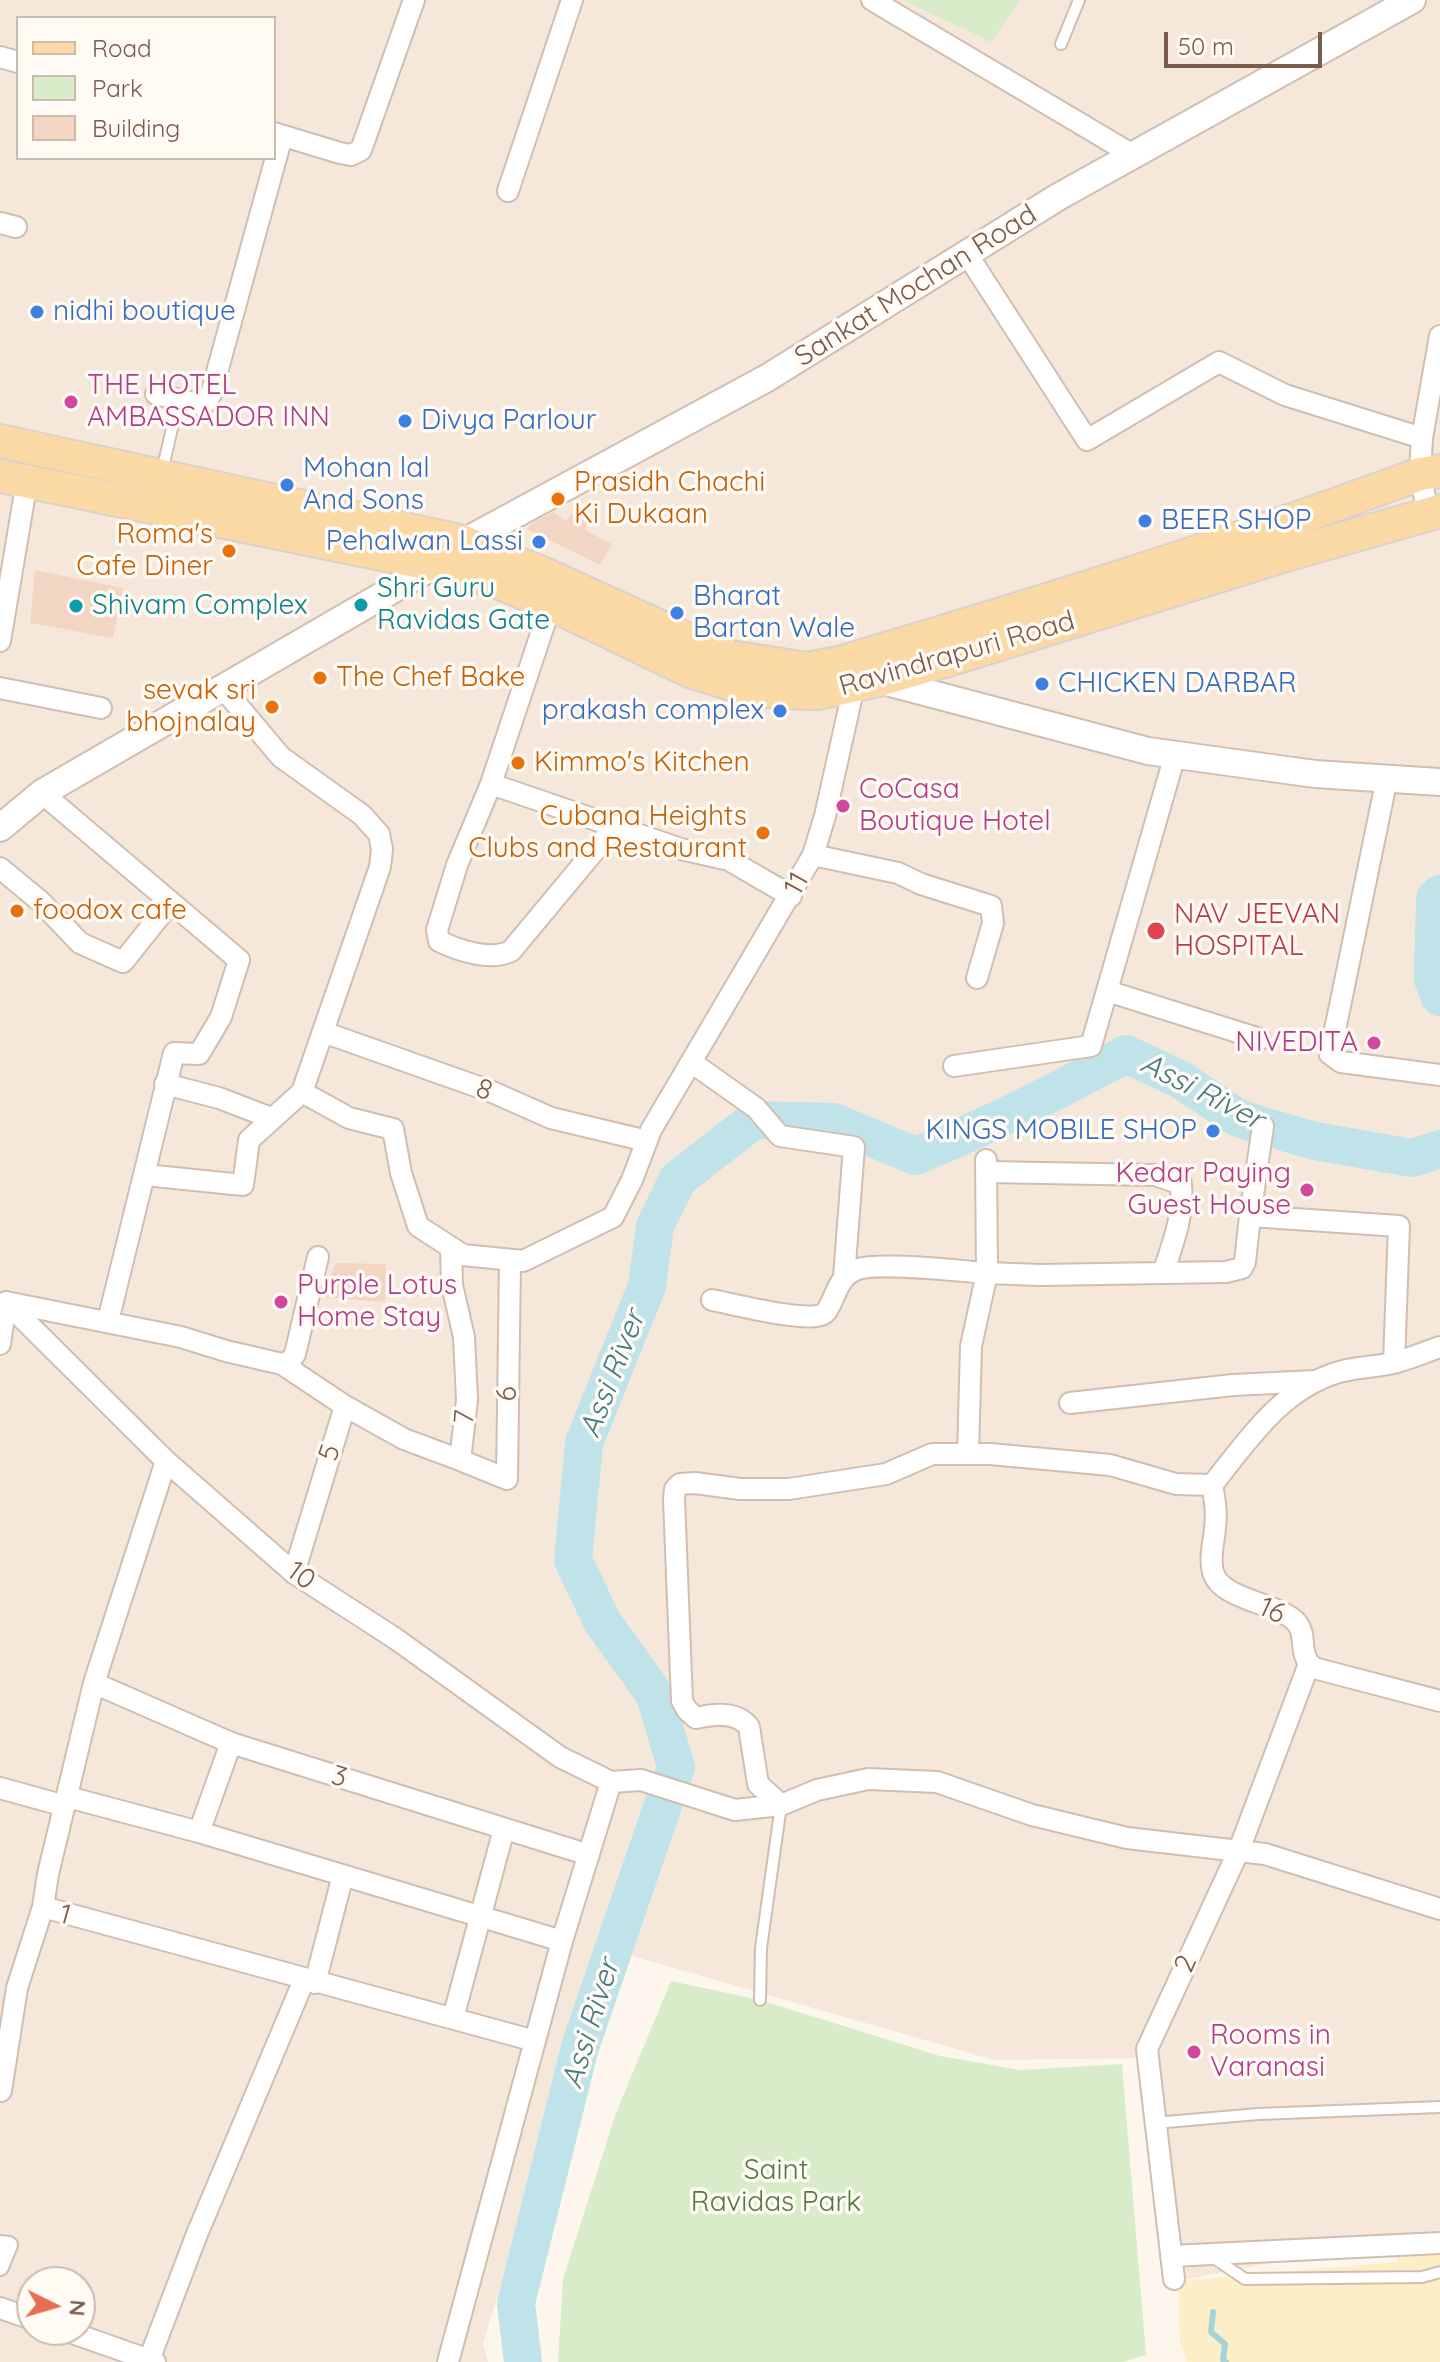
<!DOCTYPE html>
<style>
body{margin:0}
#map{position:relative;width:1440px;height:2362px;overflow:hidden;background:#fdf6ec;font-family:Quicksand,sans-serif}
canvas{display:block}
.legend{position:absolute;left:16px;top:16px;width:260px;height:144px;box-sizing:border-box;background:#fffaf3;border:2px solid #cabbb1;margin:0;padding:10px 14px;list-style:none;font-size:24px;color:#7a5c4d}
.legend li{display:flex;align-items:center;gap:16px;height:40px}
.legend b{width:40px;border:2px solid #cabbb1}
.north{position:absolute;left:16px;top:2266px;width:80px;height:80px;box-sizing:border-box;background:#fffaf3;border:2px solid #cabbb1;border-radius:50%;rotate:95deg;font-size:22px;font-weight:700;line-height:32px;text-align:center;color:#7a5c4d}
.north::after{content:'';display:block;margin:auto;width:28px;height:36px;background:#e76f51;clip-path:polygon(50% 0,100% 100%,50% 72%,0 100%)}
.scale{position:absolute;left:1164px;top:32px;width:158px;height:36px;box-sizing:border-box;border:4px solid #7a5c4d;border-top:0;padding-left:10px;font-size:24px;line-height:28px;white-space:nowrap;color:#7a5c4d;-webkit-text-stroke:6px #fffaf3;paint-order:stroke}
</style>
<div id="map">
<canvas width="1440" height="2362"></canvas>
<ul class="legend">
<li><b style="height:10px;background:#fbd9a5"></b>Road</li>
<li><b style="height:22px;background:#d8ecc9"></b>Park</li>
<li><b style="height:22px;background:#f3d5c3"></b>Building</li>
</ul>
<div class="north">N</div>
<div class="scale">50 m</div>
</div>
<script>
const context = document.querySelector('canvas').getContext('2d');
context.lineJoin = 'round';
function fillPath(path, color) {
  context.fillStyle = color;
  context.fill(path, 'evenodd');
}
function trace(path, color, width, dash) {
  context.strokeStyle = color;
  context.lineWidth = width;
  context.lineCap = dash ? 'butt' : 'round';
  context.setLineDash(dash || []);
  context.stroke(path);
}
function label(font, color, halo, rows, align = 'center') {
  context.font = font + ' Quicksand,sans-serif';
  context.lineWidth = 7;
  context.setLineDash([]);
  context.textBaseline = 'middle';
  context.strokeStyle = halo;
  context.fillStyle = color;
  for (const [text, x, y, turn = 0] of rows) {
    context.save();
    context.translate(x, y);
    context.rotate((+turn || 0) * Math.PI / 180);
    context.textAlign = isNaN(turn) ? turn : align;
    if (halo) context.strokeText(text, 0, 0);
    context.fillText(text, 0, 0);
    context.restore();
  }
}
fillPath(new Path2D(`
 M0,0h1440v2235l-44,3 -218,43 -31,-223 -153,2 -393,-113 -118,397 5,18h-488zM18,18h256v140h-256zM32,2282h48v48h-48z`), '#f5e8da');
fillPath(new Path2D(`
 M903,0h117l-29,42z
 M671,1981l89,19 180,56 80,14 102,-6 24,291 -23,7h-565l5,-83 53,-166z`), '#d8ecc9');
fillPath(new Path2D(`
 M1440,2235v127h-253l-7,-21 -2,-60 219,-19 -1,-24z`), '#fcefc7');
trace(new Path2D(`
 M1213,2312l-2,20 14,12 -2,16 3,2`), '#a5d3da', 6);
trace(new Path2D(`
 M1440,894l-5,5 -2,80 7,18
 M523,2362l-7,-59 64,-256 96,-280 -21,-72 -53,-74 -29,-61 11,-117 63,-157 8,-60 23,-47 76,-59 80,2 81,34c73,-29 142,-65 211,-102l55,26 57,38 25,8 52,15 97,17 28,-9`), '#bfe3e8', 38);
fillPath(new Path2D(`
 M553,512l13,9 7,-9 15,9 -3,9 27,14 -12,21 -73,-36 4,-5z
 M35,570l88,18 -10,50 -83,-15z
 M336,1263l50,1 -1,38 -63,-5z`), '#f3d5c3');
const service = new Path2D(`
 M1061,44l18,-44
 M162,471l17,-72
 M760,2000l1,-52 20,-143
 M1155,2123l103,-9 182,-7
 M1211,2256l34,23 177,-2 18,-5`);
const pedestrian = new Path2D(`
 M0,2244l9,1 -9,22`);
const minor = new Path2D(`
 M872,0l261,155
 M0,57l18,5
 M274,133l66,20 11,2 10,-5 53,-150
 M508,191l64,-191
 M0,223l16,4
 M967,254l120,186 132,-78 66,33 137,43
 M156,394l41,10 9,-2 5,-8 71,-258
 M1428,513l-8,-39 2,-36 18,-102
 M551,604l-60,180 -34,81 -20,65 2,11c20,10 52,20 72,10l104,-125
 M0,641l27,-160
 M0,688l101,20
 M1387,778l-57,276 11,8 99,13
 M491,784l190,65 48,11 62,36
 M42,793l197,167 -18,57 -22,37 -25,-1 -66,268
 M813,855l85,18 23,11 70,22 2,17 -16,55
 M0,868l40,33 40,42 43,19 47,-59
 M1107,991l153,48
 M323,1032l167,59 61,27 96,23
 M691,1062l65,46 24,28 74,11 -10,130
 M954,1066l137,-20 84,-291
 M165,1084l54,14 52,20
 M302,1092l47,26 44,11 8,44 17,53 45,29 60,6 90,-44 19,-37 19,-50 162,-275 12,-39 29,-130
 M1263,1126l-13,90 149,10 -5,137
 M986,1160l1,113 53,2 186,-3 16,-4 3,-6 5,-46
 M986,1172l169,3 26,9c3,32 -8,59 -18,89
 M145,1175l98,10 6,-45 53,-48 78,-225 2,-18 -3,-15 -17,-19 -81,-58 -59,-70
 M712,1300c18,3 104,26 114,12 11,-16 11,-36 32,-43 24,-7 100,2 129,4l-16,73 -3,108
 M6,1302l160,159 128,112 102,66 164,118 51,25 30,-2 94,30 46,-5 36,-15 51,-11 69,3 95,33 95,23 138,16 175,55
 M6,1302l175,35 45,14 56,13 8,-3 5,-7 23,-97
 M0,1344l6,-42
 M282,1364l63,42 -51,167
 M1070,1403l163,-18 82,-4
 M345,1406l59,33 56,21 7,-60 -3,-63 -12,-52 -1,-37
 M460,1460l47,19 3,-219
 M166,1461l-72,222 -46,191 -5,33 492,134
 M1212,1485c3,14 5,28 3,43 -1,14 -6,30 -2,44 8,29 68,31 84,51 11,14 0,32 17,45l126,33
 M94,1683l137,60 358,112
 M0,1788l65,18
 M68,1797l131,35 363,109
 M781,1805l-23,-21 -9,-57c-12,-16 -35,-13 -53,-9l-9,-8 -5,-9 -8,-202 1,-10 5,-5 15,-1 45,6h49l97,-15 46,-20h58l120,11 66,19 36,1c36,-45 69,-96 127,-113 17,-5 36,-5 54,-9 16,-4 32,-11 47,-16
 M199,1832l32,-89
 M315,1983l28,-108
 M453,2018l51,-189
 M1,2091l16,-103 26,-81
 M1171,2256l269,-13
 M1174,2279l-27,-230 92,-199 70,-186
 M0,2308l32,11
 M64,2330l91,32
 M149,2360l48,-126 107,-254
 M448,2362l114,-421 49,-159`);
const tertiary = new Path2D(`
 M879,680l269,71 167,23 125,8
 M0,828l42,-35 393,-228 29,-23 303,-164 291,-181 354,-197`);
const primary = new Path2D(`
 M0,441l464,101 80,32 180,82 83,13 32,-6c195,-58 390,-118 581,-189l20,-3
 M0,476l435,89 65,18 51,21 139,67 51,16 36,5 41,1 61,-13 79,-23 331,-103 151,-43`);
trace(service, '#d1beb0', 14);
trace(pedestrian, '#d1beb0', 20);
trace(minor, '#d1beb0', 24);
trace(tertiary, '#d1beb0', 30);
trace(primary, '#dad1cd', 36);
trace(service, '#fff', 10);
trace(pedestrian, '#fff', 16);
trace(minor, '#fff', 20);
trace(tertiary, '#fff', 26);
trace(primary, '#fbd9a5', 32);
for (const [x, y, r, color] of [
 [37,312,8,"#3f7fe0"],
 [71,402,8,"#d1479c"],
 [405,421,8,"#3f7fe0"],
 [287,485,8,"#3f7fe0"],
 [558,499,8,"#e8710a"],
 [1145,521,8,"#3f7fe0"],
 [539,542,8,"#3f7fe0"],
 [229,551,8,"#e8710a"],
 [361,605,8,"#0f9aa8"],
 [76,606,8,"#0f9aa8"],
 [677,613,8,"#3f7fe0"],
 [320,678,8,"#e8710a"],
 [1042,684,8,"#3f7fe0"],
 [272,707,8,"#e8710a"],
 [780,711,8,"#3f7fe0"],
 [518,763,8,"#e8710a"],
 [843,806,8,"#d1479c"],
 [763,833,8,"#e8710a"],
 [17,911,8,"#e8710a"],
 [1156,931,10,"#e0444e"],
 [1374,1043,8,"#d1479c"],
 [1213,1131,8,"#3f7fe0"],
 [1307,1190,8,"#d1479c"],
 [281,1302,8,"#d1479c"],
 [1194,2052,8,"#d1479c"]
]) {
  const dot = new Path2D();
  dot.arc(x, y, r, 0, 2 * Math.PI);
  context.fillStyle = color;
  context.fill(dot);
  trace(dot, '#fffaf3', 3);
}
label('28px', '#7a5c4d', '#fffaf3', [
 ["Sankat Mochan Road",916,286,-32],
 ["Ravindrapuri Road",957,654,-16],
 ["11",797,884,-61],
 ["8",484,1090,21],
 ["6",508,1394,-90],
 ["7",465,1417,-85],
 ["5",330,1453,-72],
 ["10",301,1576,36],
 ["16",1272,1611,25],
 ["3",339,1777,18],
 ["1",65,1915,16],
 ["2",1186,1964,-66]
]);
label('28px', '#366cbe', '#fffaf3', [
 ["nidhi boutique",53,312],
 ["Divya Parlour",421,421],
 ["Mohan lal",303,469],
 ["And Sons",303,501],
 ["BEER SHOP",1161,521],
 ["Pehalwan Lassi",523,542,"right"],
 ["Bharat",693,597],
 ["Bartan Wale",693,629],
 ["CHICKEN DARBAR",1058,684],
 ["prakash complex",764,711,"right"],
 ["KINGS MOBILE SHOP",1197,1131,"right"]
], 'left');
label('28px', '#b23c85', '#fffaf3', [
 ["THE HOTEL",87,386],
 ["AMBASSADOR INN",87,418],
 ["CoCasa",859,790],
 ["Boutique Hotel",859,822],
 ["NIVEDITA",1358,1043,"right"],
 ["Kedar Paying",1291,1174,"right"],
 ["Guest House",1291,1206,"right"],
 ["Purple Lotus",297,1286],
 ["Home Stay",297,1318],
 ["Rooms in",1210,2036],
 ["Varanasi",1210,2068]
], 'left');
label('28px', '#c56008', '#fffaf3', [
 ["Prasidh Chachi",574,483],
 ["Ki Dukaan",574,515],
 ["Roma's",213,535,"right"],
 ["Cafe Diner",213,567,"right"],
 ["The Chef Bake",336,678],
 ["sevak sri",256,691,"right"],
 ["bhojnalay",256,723,"right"],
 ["Kimmo's Kitchen",534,763],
 ["Cubana Heights",747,817,"right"],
 ["Clubs and Restaurant",747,849,"right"],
 ["foodox cafe",33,911]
], 'left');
label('28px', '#0d838f', '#fffaf3', [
 ["Shri Guru",377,589],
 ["Ravidas Gate",377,621],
 ["Shivam Complex",92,606]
], 'left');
label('28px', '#be3a42', '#fffaf3', [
 ["NAV JEEVAN",1174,915],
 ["HOSPITAL",1174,947]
], 'left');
label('28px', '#537a41', '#fffaf3', [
 ["Saint",776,2171],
 ["Ravidas Park",776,2203]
]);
label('italic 30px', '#437c86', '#fffaf3', [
 ["Assi River",1202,1092,27],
 ["Assi River",613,1374,-69],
 ["Assi River",591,2024,-73]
]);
</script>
